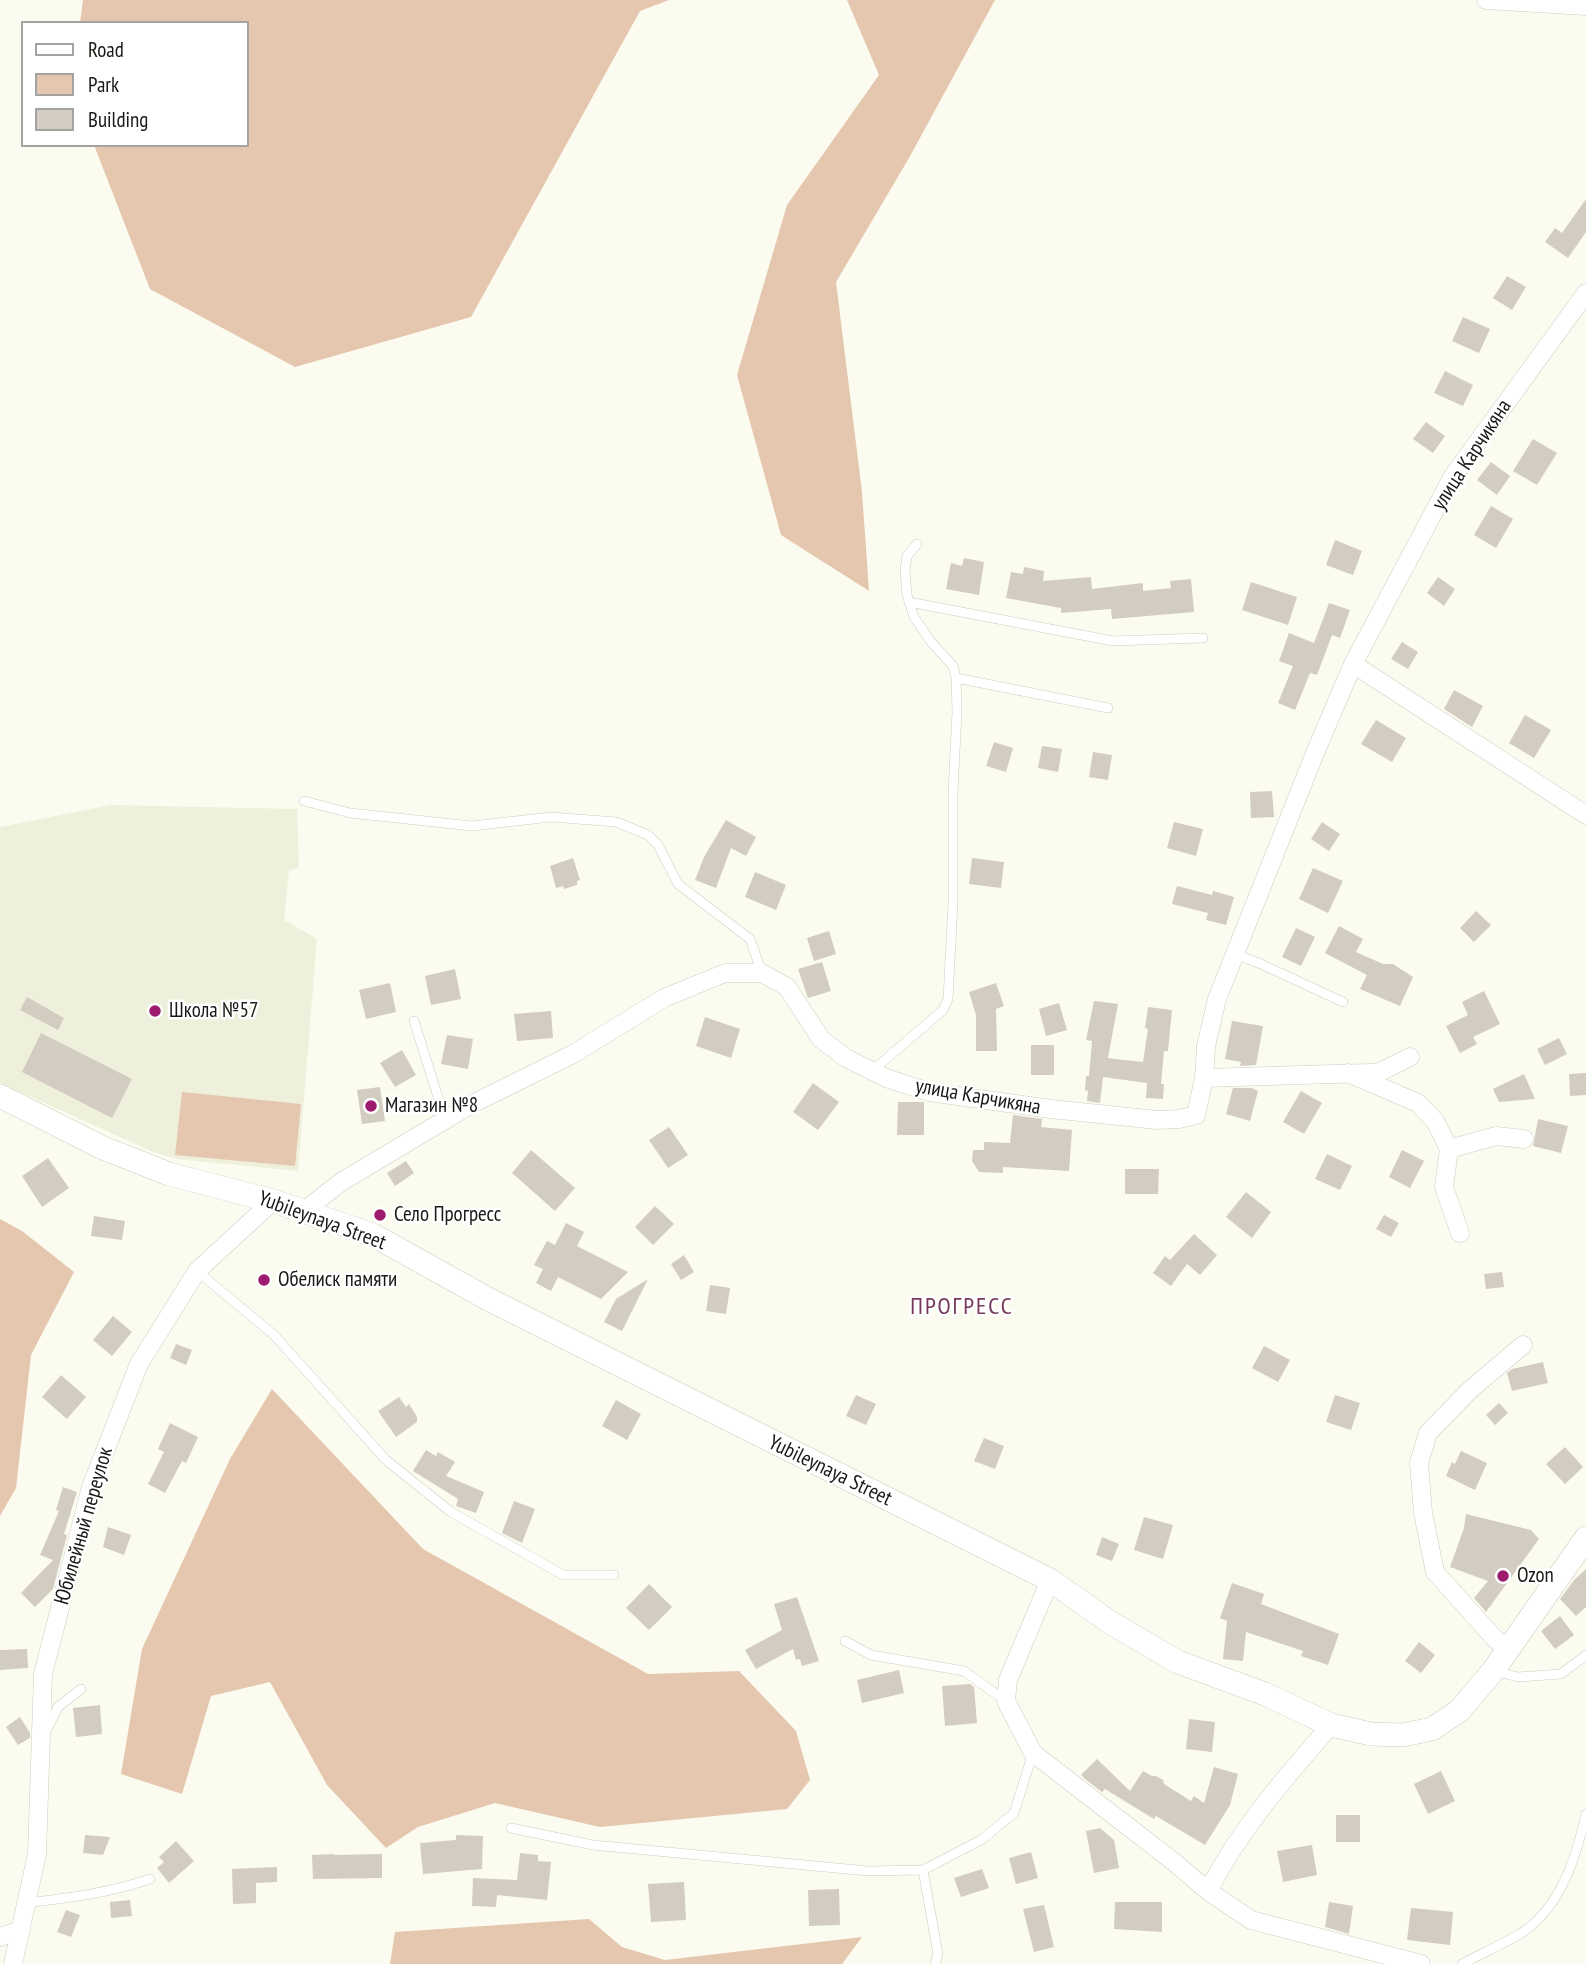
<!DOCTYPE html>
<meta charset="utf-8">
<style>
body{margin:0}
#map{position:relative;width:1586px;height:1964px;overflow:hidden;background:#fbfcef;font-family:"PT Sans Narrow",sans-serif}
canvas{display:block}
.legend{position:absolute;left:21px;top:21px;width:228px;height:126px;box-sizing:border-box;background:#fff;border:2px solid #a3a3a1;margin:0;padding:9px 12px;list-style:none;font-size:21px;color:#191915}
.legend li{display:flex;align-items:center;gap:14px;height:35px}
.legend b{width:35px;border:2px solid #a3a3a1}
</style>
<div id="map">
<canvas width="1586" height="1964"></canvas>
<ul class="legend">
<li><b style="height:9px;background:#fff"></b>Road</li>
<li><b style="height:19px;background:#e5c6ae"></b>Park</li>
<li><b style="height:19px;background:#d2ccc1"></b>Building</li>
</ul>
</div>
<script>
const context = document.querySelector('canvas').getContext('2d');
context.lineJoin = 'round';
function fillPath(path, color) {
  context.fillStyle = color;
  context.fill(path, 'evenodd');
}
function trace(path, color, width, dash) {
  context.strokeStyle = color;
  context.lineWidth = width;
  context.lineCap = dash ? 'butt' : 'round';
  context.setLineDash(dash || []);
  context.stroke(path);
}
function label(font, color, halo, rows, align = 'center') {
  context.font = font + ' "PT Sans Narrow",sans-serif';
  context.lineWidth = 5;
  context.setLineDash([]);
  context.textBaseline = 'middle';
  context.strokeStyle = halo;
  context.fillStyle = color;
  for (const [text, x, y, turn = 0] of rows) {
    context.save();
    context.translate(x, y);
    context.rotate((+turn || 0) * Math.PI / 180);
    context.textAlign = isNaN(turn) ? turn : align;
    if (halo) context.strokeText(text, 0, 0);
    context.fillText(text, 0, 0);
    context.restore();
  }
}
fillPath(new Path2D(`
 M111,805l186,4 2,58 -10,4 -5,49 33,19 -19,232 -123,-12 -24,-8 -151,-68v-256z`), '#eff0dc');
fillPath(new Path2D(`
 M83,0h586l-29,11 -169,306 -176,50 -145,-78 -56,-144h153v-122h-167z
 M847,0h148l-86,158 -73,124 26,210 7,99 -88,-56 -44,-160 50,-170 92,-130z
 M182,1092l119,12 -6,62 -120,-11z
 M0,1219l22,12 52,41 -43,83 -15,133 -16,28z
 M272,1389l151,160 225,125 91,-3 57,60 14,49 -23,29 -187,18 -105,-24 -77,24 -32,21 -59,-63 -57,-103 -59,14 -29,98 -61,-20 21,-125 88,-190z
 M589,1919l33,28 43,13 197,-23 -20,27h-452l5,-32z`), '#e5c6ae');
fillPath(new Path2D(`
 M1586,199v33l-18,26 -23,-16 10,-14 7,5z
 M1507,276l19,11 -14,23 -19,-12z
 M1463,317l27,12 -11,24 -27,-12z
 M1445,371l28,14 -10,21 -29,-13z
 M1426,422l19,14 -12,17 -20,-14z
 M1533,439l24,14 -20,32 -24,-14z
 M1491,462l19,14 -13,19 -20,-15z
 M1491,506l22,13 -17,29 -22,-13z
 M1335,540l27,11 -9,24 -27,-10z
 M964,558l20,4 -5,33 -33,-6 5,-26 11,3z
 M1024,567l20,4 -1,10 48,-4 1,12 51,-6v8l28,-3 -1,-7 21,-2 3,33 -82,7 -1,-10 -50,4v-5l-55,-10 5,-26 12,2z
 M1438,577l17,12 -11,17 -17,-13z
 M1251,582l46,15 -9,28 -46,-15z
 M1329,603l21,7 -10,28 -8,-3 -15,40 -7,-2 -15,37 -17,-7 15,-37 -14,-5 10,-28 25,10z
 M1402,642l16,10 -10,17 -17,-10z
 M1454,690l29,16 -11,21 -28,-18z
 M1525,715l26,15 -17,28 -25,-15z
 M1376,720l30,18 -14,24 -31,-18z
 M994,742l19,6 -7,24 -20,-6z
 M1042,746l20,3 -4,23 -20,-4z
 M1093,752l19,3 -4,25 -19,-3z
 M1272,791l2,26 -23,1 -1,-26z
 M726,820l30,17 -10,19 -15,-8 -15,40 -21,-8 9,-23z
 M1174,822l29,7 -7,27 -29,-8z
 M1322,822l18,12 -11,17 -18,-12z
 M573,858l7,22 -3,1v4l-13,4 -1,-3 -7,2 -6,-22z
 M972,858l32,4 -3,26 -32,-4z
 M1313,868l30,13 -15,32 -29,-14z
 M755,872l31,13 -10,25 -31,-13z
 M1177,886l35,9 1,-4 21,6 -8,28 -20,-5 2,-7 -36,-9z
 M1476,911l15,14 -17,17 -14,-14z
 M1339,926l24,13 -7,13 27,12h10l20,13 -13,29 -40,-17 7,-14 -42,-22z
 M1296,928l19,9 -14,29 -19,-9z
 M829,931l7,23 -22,7 -7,-23z
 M822,962l9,29 -23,7 -10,-29z
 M455,969l6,30 -30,6 -6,-29z
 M390,983l6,29 -30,7 -7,-29z
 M996,983l8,23 -8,3 1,42h-21v-36l-7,-23z
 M1484,991l16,33 -27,13 4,7 -17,9 -14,-27 22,-11 -6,-13z
 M27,997l37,21 -6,12 -38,-20z
 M1094,1001l24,3 -10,54 7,1 28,3 5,-33 -3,-1 3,-21 24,3 -4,41h-4l-3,33h3l-1,15 -17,-1 1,-15 -44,-6 -3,26 -13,-2 1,-10 -3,-1 1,-14h3l3,-35 -6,-1z
 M1059,1003l8,27 -21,6 -7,-27z
 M551,1011l2,27 -36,3 -3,-27z
 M705,1017l35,12 -9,29 -35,-12z
 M1232,1021l31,5 -7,39 -16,1 1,-4 -16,-3z
 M41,1033l91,46 -20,39 -90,-46z
 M447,1035l26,4 -5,30 -27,-5z
 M1559,1038l8,16 -22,11 -8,-16z
 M1031,1045h23v30h-23z
 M402,1050l14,25 -21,12 -15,-24z
 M1586,1073v22l-16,1 -1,-22z
 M1524,1074l11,25 -36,3 -6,-13z
 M813,1083l26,19 -21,28 -25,-18z
 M380,1087l5,34 -23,3 -5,-34z
 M1233,1088h19l6,3 -8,30 -24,-7z
 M1301,1091l21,12 -18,31 -21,-12z
 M898,1102h26v33h-27z
 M1013,1115l29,4 -1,8 31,3 -3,41 -66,-4v6l-24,-1 -7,-11 1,-11h11v-8l26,1z
 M1538,1119l30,7 -7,27 -28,-7z
 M669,1127l19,28 -20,13 -19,-28z
 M531,1150l44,38 -20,23 -43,-38z
 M1402,1150l22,11 -14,27 -21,-11z
 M1327,1154l25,12 -12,24 -25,-11z
 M48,1158l21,30 -27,19 -20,-31z
 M406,1161l8,12 -19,13 -8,-13z
 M1125,1169h34l-1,25h-33z
 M1246,1192l25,20 -19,26 -26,-21z
 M655,1206l19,18 -21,21 -18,-18z
 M1384,1215l15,8 -8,14 -15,-8z
 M94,1216l31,5 -3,19 -31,-4z
 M566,1223l18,9 -7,14 51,26 -27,27 -43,-22 -7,14 -15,-8 7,-14 -9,-4 13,-24 8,4z
 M1194,1234l23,21 -17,20 -13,-11 -16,22 -18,-13 12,-17 5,4z
 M684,1255l10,17 -13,8 -10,-16z
 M1502,1272l2,15 -18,2 -2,-15z
 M648,1279l-26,52 -18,-9 12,-23z
 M710,1285l20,3 -4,26 -20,-3z
 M113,1316l19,16 -20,24 -19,-16z
 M176,1344l16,6 -6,15 -16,-7z
 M1264,1346l26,14 -12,22 -26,-14z
 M1543,1362l5,21 -36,8 -5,-18 5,-4z
 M61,1375l25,22 -19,22 -25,-22z
 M856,1395l20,9 -10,21 -20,-9z
 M1335,1395l25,8 -9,27 -25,-8z
 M399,1397l7,10 3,-3 8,13v5l-21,15 -18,-26z
 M616,1400l25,14 -14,26 -25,-14z
 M1499,1403l9,10 -13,12 -9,-10z
 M170,1423l28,14 -12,26 -4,-2 -17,32 -17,-9 16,-32 -6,-3z
 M984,1438l20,8 -9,23 -21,-8z
 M1565,1447l18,20 -18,17 -19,-20z
 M426,1450l10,6 2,-4 17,10 -9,14 38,16 -8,21 -20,-7 2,-7 -45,-28z
 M1461,1451l26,12 -12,27 -29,-14 6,-14 3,2z
 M63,1487l14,5 -13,42 3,1 -14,54 -18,18 -14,-14 32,-33 -13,-5 19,-44 -3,-1z
 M514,1501l21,8 -13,34 -20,-10z
 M1466,1514l65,16 8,9 -53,73 -12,-14 14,-17 -38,-14 14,-39z
 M1144,1517l29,8 -10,34 -29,-9z
 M108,1527l23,8 -7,20 -21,-8z
 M1102,1537l17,7 -7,17 -16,-6z
 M1586,1569v38l-10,9 -16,-17 15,-20z
 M1232,1583l32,11 -3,10 78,30 -11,31 -27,-9 2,-5 -57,-19 -3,29 -20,-2 4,-38 -7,-3z
 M649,1584l23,23 -23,23 -23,-22z
 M797,1597l22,64 -17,5 -2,-7 -4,1 -3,-11 -37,20 -11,-19 37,-20 -8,-26z
 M1560,1616l14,19 -19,14 -14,-18z
 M1419,1642l16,13 -14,18 -16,-12z
 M27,1649l1,19 -28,2v-20z
 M899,1670l5,23 -42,10 -5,-23z
 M970,1684l4,3 3,36 -32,3 -3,-40z
 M100,1705l2,29 -26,3 -3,-29z
 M20,1717l10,16v5l-12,7 -12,-18z
 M1189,1719l26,3 -3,30 -26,-3z
 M1097,1759l33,32 13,-20 9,5h4l7,4 1,4 27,17 3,-5 10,7 10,-36 24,7 -8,31 -25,40 -49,-29 -2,3 -49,-30 -3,3 -17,-13 -4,-4z
 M1441,1771l14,30 -27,13 -14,-30z
 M1336,1815h24v27h-24z
 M1100,1828l14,12 5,28 -25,5 -8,-42z
 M85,1835l25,2 -7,18 -20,-2z
 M456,1835l27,1 -1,33 -59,5 -3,-31 36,-3z
 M176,1841l18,20 -25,22 -12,-15 7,-6 -5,-5z
 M1312,1845l5,30 -34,7 -6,-31z
 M1031,1852l7,26 -22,6 -7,-26z
 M520,1853l18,2v6l13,1 -4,38 -50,-5 -1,12 -24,-1 1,-28 44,2z
 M334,1854v1l48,-1v24l-69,1 -1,-24z
 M277,1867v15l-21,1v20l-23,1 -1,-35z
 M982,1869l7,19 -28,9 -7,-19z
 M684,1882l2,38 -35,2 -3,-38z
 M839,1889l1,36 -31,1 -1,-36z
 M130,1900l2,16 -21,2 -1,-16z
 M1115,1902h47v30l-48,-3z
 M1329,1902l24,4 -4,28 -24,-7z
 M1044,1905l10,42 -20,5 -11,-43z
 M1411,1908l42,4 -3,33 -43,-5z
 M66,1910l14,5 -9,22 -14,-5z`), '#d2ccc1');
const service = new Path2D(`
 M909,602l204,39 90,-3
 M956,678l152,30
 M304,801l46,12 122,13 79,-9 65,5 32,13 10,10 20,39 72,55 12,34
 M1235,954l26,10 82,38
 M414,1021l31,98
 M872,1071l71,-61 5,-11 5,-96v-111l4,-80 -1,-34 -3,-12 -22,-24 -17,-25 -7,-22 -2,-24 2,-15 10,-12
 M197,1271l77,64 112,125 65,52 112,63h51
 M845,1641l26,14 93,16 42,30
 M1494,1671l24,6 43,-3 25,-19
 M46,1731l12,-24 23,-18
 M511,1828l82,17 275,26 55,-1 58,-30 33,-27 19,-60
 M923,1870l15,84 -3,10
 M26,1903c43,-5 83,-10 124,-24
 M1462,1964c19,-10 39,-19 58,-30 40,-25 56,-76 66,-120`);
const minor = new Path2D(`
 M1486,0l100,6
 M1353,664l233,151
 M1348,1073l70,30 17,18 14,28 -5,38 16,46
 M1204,1078l163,-5 13,-1 30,-15
 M1449,1149l47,-13 28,3
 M304,1211l37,-29 129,-77 103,-51 91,-56 61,-25h37l25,14 34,52 25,19 40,20 43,14 122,17 106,11 22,-1 17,-4 8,-37 2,-32 11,-47 98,-246 38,-89 100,-188 133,-183
 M1050,1580l-42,100 -2,21 27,52 141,109 34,29
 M1508,1648l-12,-8 -61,-68 -12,-59 -4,-50 9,-30 42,-43 53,-45
 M1331,1725c-46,53 -91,104 -123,166l43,29 170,44
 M0,1937l21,-7
 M13,1964l24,-110 6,-180 48,-187 48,-123 58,-93 76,-70`);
const tertiary = new Path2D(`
 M0,1096l103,52 66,26 104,27 100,34 115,64 562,281 61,43 67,39 87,32 66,31 40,9 32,1 29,-6 27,-18 34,-40 93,-133`);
trace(service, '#ccccc0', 10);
trace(minor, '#ccccc0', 19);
trace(tertiary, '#ccccc0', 24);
trace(service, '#fff', 9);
trace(minor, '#fff', 18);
trace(tertiary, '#fff', 23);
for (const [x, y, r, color] of [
 [155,1011,7,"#9c1b6f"],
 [371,1106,7,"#9c1b6f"],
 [380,1215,7,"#9c1b6f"],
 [264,1280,7,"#9c1b6f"],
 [1503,1576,7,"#9c1b6f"]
]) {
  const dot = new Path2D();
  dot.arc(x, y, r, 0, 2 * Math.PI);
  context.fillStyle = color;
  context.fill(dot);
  trace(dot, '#fff', 2.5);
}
label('21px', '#191915', '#fff', [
 ["улица Карчикяна",1472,455,-57],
 ["улица Карчикяна",978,1097,10],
 ["Yubileynaya Street",322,1221,20],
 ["Yubileynaya Street",830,1471,26],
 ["Юбилейный переулок",84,1526,-74]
]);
label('21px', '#191915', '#fff', [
 ["Школа №57",169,1011],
 ["Магазин №8",385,1106],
 ["Село Прогресс",394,1215],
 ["Обелиск памяти",278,1280],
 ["Ozon",1517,1576]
], 'left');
context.letterSpacing = '2px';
label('24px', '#78385c', '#fff', [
 ["ПРОГРЕСС",962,1307]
]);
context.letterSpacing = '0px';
</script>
